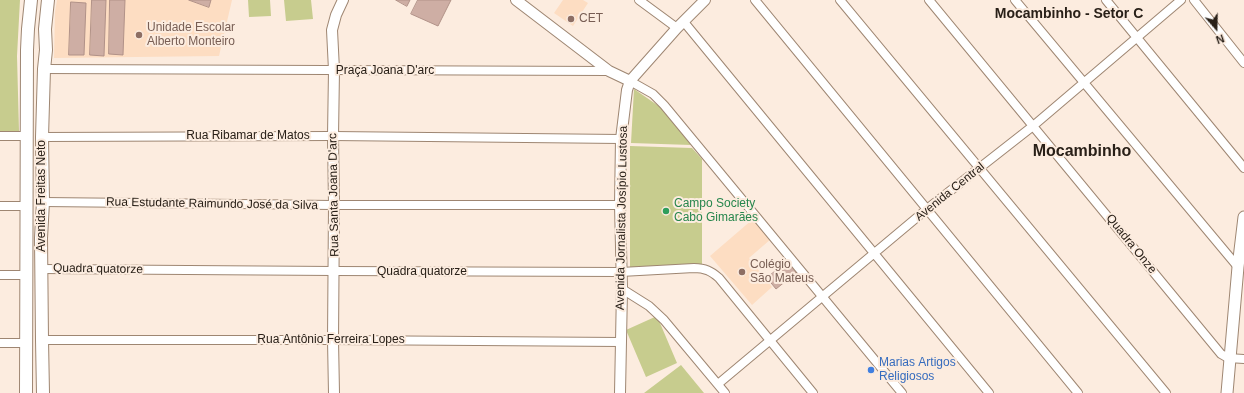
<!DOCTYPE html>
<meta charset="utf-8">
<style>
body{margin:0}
#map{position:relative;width:1244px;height:393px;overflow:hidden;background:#fcecdf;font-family:Helvetica,sans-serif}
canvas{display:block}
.north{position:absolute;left:1196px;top:8px;width:40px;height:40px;-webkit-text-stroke:3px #fcecdf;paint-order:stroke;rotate:160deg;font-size:11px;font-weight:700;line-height:16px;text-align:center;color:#292018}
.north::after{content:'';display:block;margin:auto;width:14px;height:18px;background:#292018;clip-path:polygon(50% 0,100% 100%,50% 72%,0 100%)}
</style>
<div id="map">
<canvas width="1244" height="393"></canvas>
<div class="north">N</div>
</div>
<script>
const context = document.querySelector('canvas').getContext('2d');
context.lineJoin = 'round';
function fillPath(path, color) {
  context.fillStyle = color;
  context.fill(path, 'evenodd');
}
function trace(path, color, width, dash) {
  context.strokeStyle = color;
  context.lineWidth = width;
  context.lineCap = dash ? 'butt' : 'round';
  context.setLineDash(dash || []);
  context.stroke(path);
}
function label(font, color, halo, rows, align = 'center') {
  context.font = font + ' Helvetica,sans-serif';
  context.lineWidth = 4;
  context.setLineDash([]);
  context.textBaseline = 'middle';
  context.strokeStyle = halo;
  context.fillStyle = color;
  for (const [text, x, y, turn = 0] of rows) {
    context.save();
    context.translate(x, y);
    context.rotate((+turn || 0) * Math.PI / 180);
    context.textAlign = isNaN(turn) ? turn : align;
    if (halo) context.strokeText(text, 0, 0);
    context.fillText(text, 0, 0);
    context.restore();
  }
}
fillPath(new Path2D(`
 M57,0h175l-13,56 -165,2 1,-46z
 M563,0h20l5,3 -15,23 -19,-13z
 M753,219l18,20 -22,19 23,29 -20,18 -42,-49z`), '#fdddc2');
fillPath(new Path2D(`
 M0,0h20l-3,56 2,75 -19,1z
 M248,0h22l1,16 -22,1z
 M284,0h27l2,19 -27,2z
 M634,89l29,20 28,36 -60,-2z
 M630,146l62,2 10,11v105l-72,4z
 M657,316l20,47 -31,14 -20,-47z
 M681,365l23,28h-60z`), '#c7cc8e');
const building = new Path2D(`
 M92,0h14l-2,56 -14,-1z
 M110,0h15l-2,55 -14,-1z
 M189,0h22l-2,7z
 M396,0h14l-3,6z
 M418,0h33l-13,26 -27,-12z
 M71,2l15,1 -2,52h-15z
 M788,261l9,11 -21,17 -9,-11z`);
fillPath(building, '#ceaea4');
trace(building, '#b19288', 1);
const minor = new Path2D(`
 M639,0l38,28
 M755,0l323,393
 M840,0l326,393
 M929,0l292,354 7,4 16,1
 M1015,0l223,267
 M1106,0l138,168
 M1194,0l50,63
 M684,22l305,371
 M44,69l565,2
 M630,81l23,13 11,11 238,288
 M0,136h27
 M42,137l291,-1 288,3
 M43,202l291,3h286
 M0,206h27
 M41,269l293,2 287,1 73,-4c11,0 17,3 25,10l94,115
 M0,275h27
 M622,289l27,17 15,14 61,73
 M42,340h291l288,2
 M0,343h26
 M718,384l209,-175 106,-83 148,-126`);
const tertiary = new Path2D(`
 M516,0l93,71 21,10
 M334,393l-1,-53 1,-135 -1,-69 1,-66 -2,-40 4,-15 7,-15
 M620,393l2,-104 -2,-84 1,-66 6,-49 3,-9 47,-53 28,-28`);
const secondary = new Path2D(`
 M1227,393l11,-126 6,-50`);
const primary = new Path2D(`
 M26,393l1,-343 1,-21 3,-29
 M43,393l-1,-53 -1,-102 2,-36 -1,-65 2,-68 2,-19 -1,-21 3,-29`);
trace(minor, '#9e8672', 10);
trace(tertiary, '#9e8672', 12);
trace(secondary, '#9e8672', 13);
trace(primary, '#9e8672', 14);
trace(minor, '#fff', 8);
trace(tertiary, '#fff', 10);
trace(secondary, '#fff', 11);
trace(primary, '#fff', 12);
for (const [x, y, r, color] of [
 [571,19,4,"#8d6e63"],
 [139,35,4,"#8d6e63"],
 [666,211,4,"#2e9e5b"],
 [742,272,4,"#8d6e63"],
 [871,370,4,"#3f7fe0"]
]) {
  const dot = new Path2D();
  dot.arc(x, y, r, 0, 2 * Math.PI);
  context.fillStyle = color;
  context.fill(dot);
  trace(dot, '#fcecdf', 1.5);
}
label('12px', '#785e54', '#fcecdf', [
 ["CET",579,19],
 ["Unidade Escolar",147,28],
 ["Alberto Monteiro",147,42],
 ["Colégio",750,265],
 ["São Mateus",750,279]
], 'left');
label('12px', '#292018', '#fcecdf', [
 ["Praça Joana D'arc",385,71],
 ["Rua Ribamar de Matos",248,136],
 ["Avenida Central",950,192,-39],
 ["Rua Santa Joana D'arc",334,195,-91],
 ["Avenida Freitas Neto",42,196,-90],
 ["Rua Estudante Raimundo José da Silva",212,204,1],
 ["Avenida Jornalista Josípio Lustosa",622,218,-89],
 ["Quadra Onze",1131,244,51],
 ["Quadra quatorze",98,269,1],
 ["Quadra quatorze",422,272],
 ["Rua Antônio Ferreira Lopes",331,340]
]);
label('12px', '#27864d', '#fcecdf', [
 ["Campo Society",674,204],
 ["Cabo Gimarães",674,218]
], 'left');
label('12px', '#366cbe', '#fcecdf', [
 ["Marias Artigos",879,363],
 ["Religiosos",879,377]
], 'left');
label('bold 14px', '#292018', '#fcecdf', [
 ["Mocambinho - Setor C",1069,14]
]);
label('bold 16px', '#292018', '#fcecdf', [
 ["Mocambinho",1082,152]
]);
</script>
